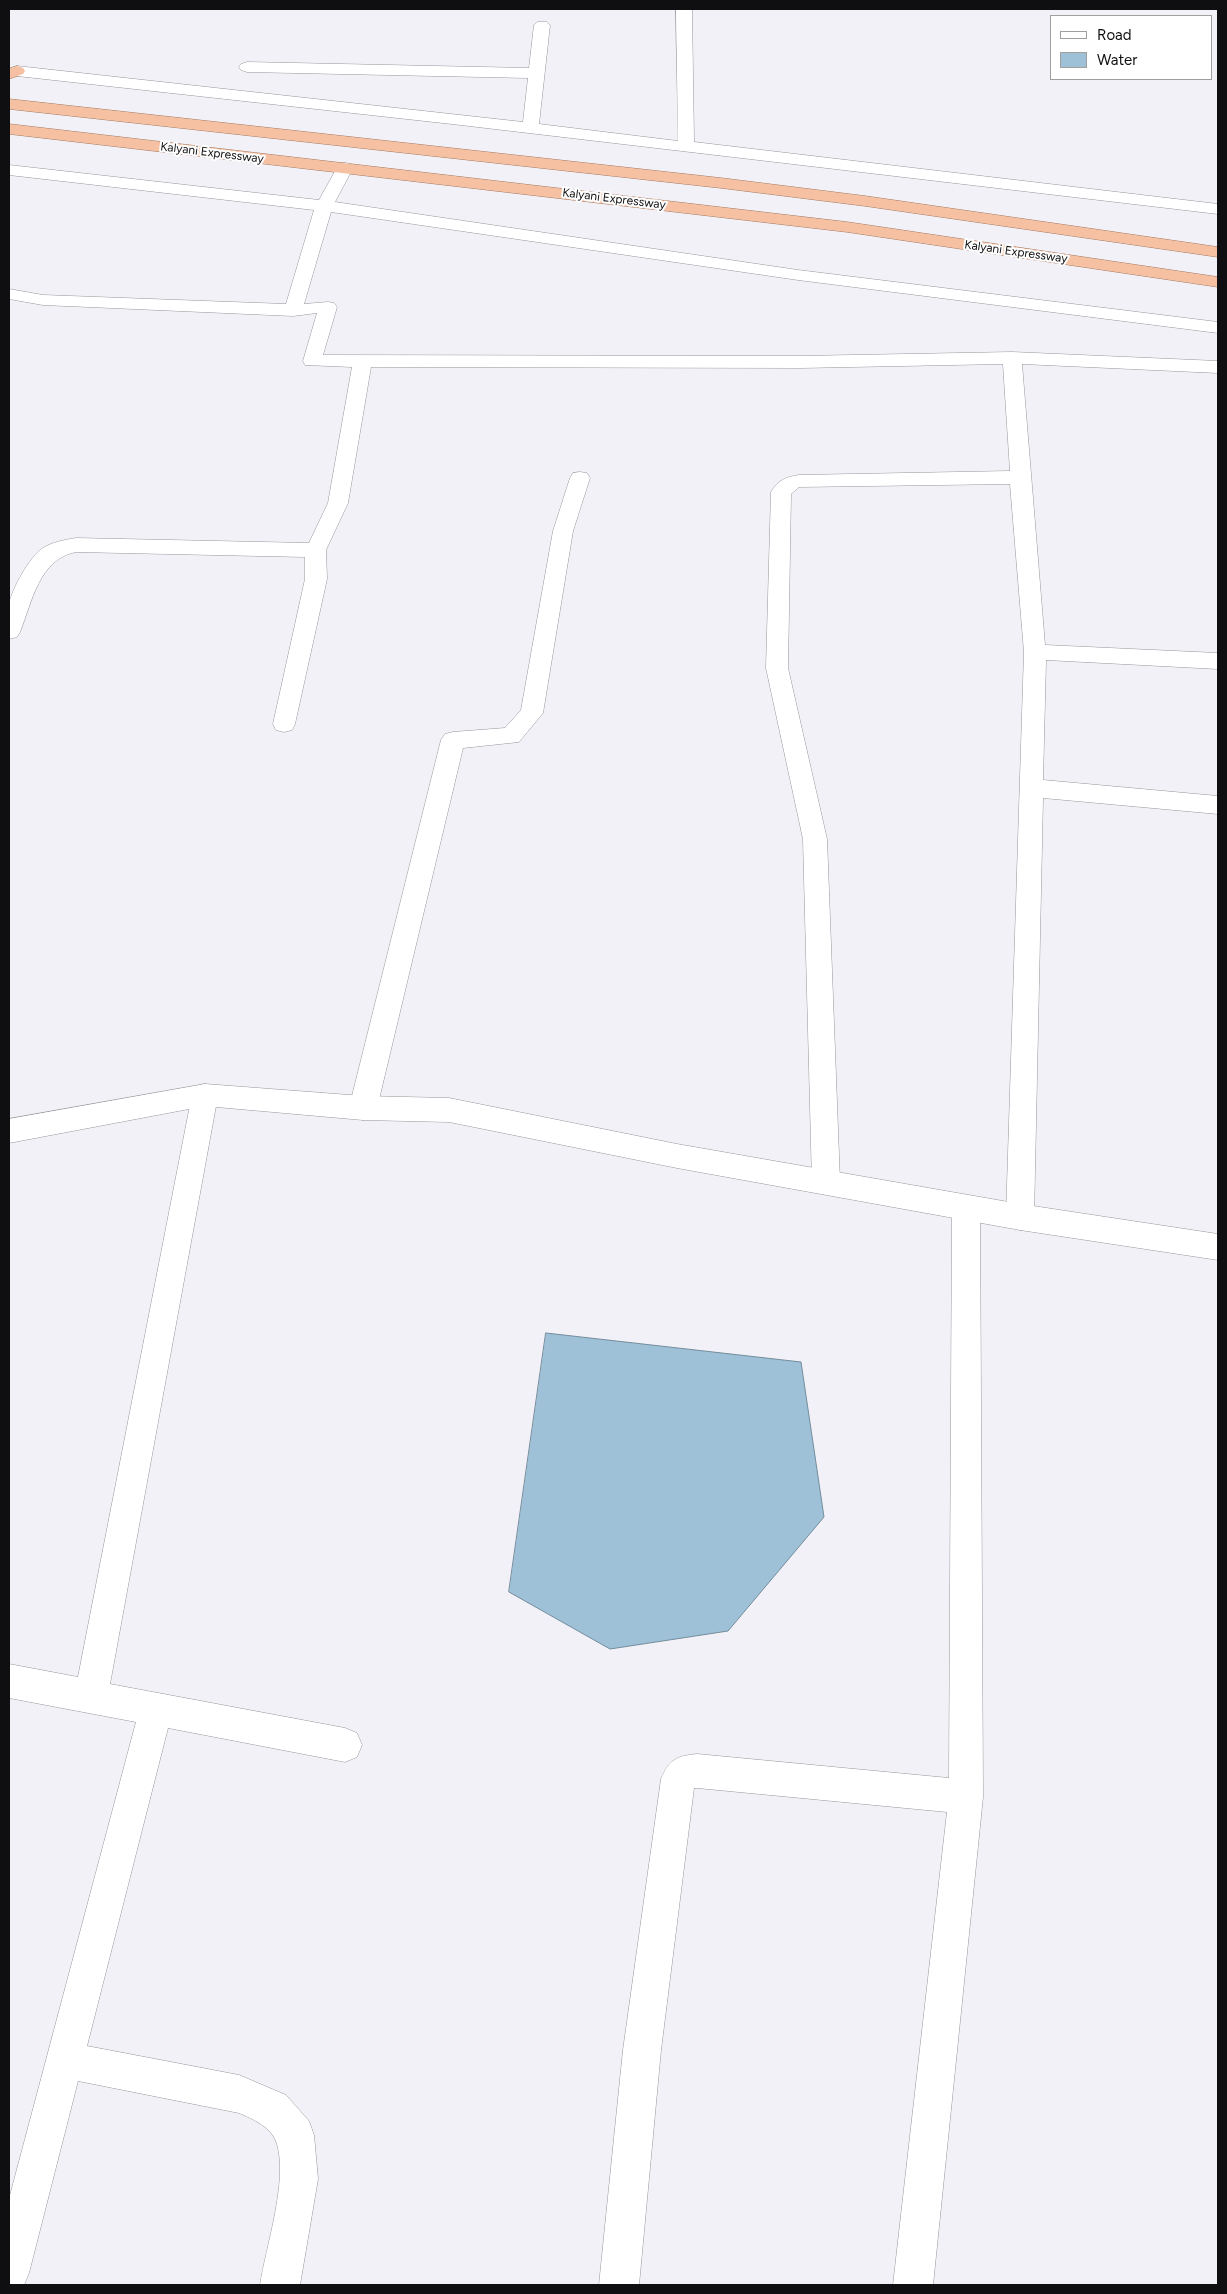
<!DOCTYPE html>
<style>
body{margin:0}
#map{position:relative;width:1227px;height:2294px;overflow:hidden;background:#f1f1f7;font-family:Figtree,sans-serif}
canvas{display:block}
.frame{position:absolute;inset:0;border:10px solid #0f0f11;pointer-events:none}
.legend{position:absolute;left:1050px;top:15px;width:162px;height:65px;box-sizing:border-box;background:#fff;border:1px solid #9f9fa0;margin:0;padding:6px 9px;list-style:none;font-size:15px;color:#0f0f11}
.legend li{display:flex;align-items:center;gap:10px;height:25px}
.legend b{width:25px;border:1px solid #9f9fa0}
</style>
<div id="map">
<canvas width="1227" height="2294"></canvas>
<div class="frame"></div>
<ul class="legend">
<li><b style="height:6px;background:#fff"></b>Road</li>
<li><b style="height:14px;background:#9ec1d7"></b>Water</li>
</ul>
</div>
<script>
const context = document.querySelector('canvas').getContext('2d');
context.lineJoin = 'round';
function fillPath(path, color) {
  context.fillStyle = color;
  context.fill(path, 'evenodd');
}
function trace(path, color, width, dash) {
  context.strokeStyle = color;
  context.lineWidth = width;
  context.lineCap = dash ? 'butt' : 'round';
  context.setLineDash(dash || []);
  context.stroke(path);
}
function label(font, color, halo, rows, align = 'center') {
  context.font = font + ' Figtree,sans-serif';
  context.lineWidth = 4;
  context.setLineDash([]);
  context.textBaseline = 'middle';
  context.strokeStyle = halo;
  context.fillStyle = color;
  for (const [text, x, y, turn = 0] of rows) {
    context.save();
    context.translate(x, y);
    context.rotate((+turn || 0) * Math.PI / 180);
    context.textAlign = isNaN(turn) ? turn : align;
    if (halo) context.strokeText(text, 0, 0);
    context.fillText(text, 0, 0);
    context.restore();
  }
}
const water = new Path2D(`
 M546,1333l255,29 23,155 -96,114 -118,18 -101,-57z`);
fillPath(water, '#9ec1d7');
trace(water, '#738c9c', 1);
const minor = new Path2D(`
 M676,9h16l2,133 524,62v10l-766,-90 -435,-48 -6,-2 -2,-3 2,-3 6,-2 506,56 5,-44 -281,-6 -6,-2 -2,-3 2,-3 6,-2 282,6 5,-43 3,-3h10l3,3 -11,99 139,17z
 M345,163l6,1 2,4 -18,34 463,68 420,52v11l-420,-53 -467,-68 -27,92 24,-2 6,1 3,4 -14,48 477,1 212,-4 206,9v12l-196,-9 23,281 173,8v16l-172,-9 -3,120 175,16v18l-175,-16 -9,419 -4,9 -10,4 -10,-4 -4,-9 18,-565 -14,-168 -211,3 -8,7 -3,174 39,171 13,343 -4,9 -10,3 -10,-3 -4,-9 -9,-343 -37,-171 5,-176c7,-12 15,-15 28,-17l211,-4 -7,-107 -203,4 -429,-1 -23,136 -22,47 1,29 -32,145 -3,6 -8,2 -8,-2 -3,-6 32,-145v-22l-229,-5c-37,7 -44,50 -56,80l-3,5 -8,2c0,-10 -2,-24 0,-35 3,-15 21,-48 34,-56 9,-6 22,-8 33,-10l233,5 19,-40 24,-136 -47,-2 -2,-4 14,-48 -24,3 -250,-11 -34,-6v-10l34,6 243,9 28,-94 -305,-35v-10l310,35 20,-36z
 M580,472l7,1 3,5 -17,53 -30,182 -24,29 -56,6 -86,360 -4,8 -10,4 -10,-4 -4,-8 92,-368 4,-6 8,-2 52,-4 16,-18 32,-179 17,-53 3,-5z
 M205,1084l10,3 3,8 -108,589 235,44 12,5 5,12 -5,12 -12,5 -177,-34 -81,318 152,29 47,20 23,26 5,14 4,44 -18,106h-40c6,-39 28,-103 17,-141 -5,-17 -24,-25 -38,-31l-161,-32 -49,192 -5,12h-15v-86l127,-477 -127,-24v-34l69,13 114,-582 3,-8z
 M966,1195l10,3 4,9 3,590 -50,488h-40l54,-473 -250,-24h-3l-33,262 -22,235h-40l24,-235 38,-271c8,-19 15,-23 36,-25l252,24 3,-571 4,-9z`);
const tertiary = new Path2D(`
 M205,1084l158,12 86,2 228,46 343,60 198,30v26l-198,-30 -343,-62 -228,-46 -86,-2 -158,-14 -196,37v-24z`);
const trunk = new Path2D(`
 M17,66l6,2 2,3 -2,3 -14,5v-10z
 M9,99l712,79 144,18 353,51v10l-353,-51 -144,-18 -712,-79z
 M9,124l838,98 371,55v10l-371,-55 -838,-98z`);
trace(minor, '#96969c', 1);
trace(tertiary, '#96969c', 1);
trace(trunk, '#a37860', 1);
fillPath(minor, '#fff');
fillPath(tertiary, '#fff');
fillPath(trunk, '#f6c0a2');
label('12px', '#0f0f11', '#fff', [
 ["Kalyani Expressway",212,153,7],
 ["Kalyani Expressway",614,199,7],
 ["Kalyani Expressway",1016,252,8]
]);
</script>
